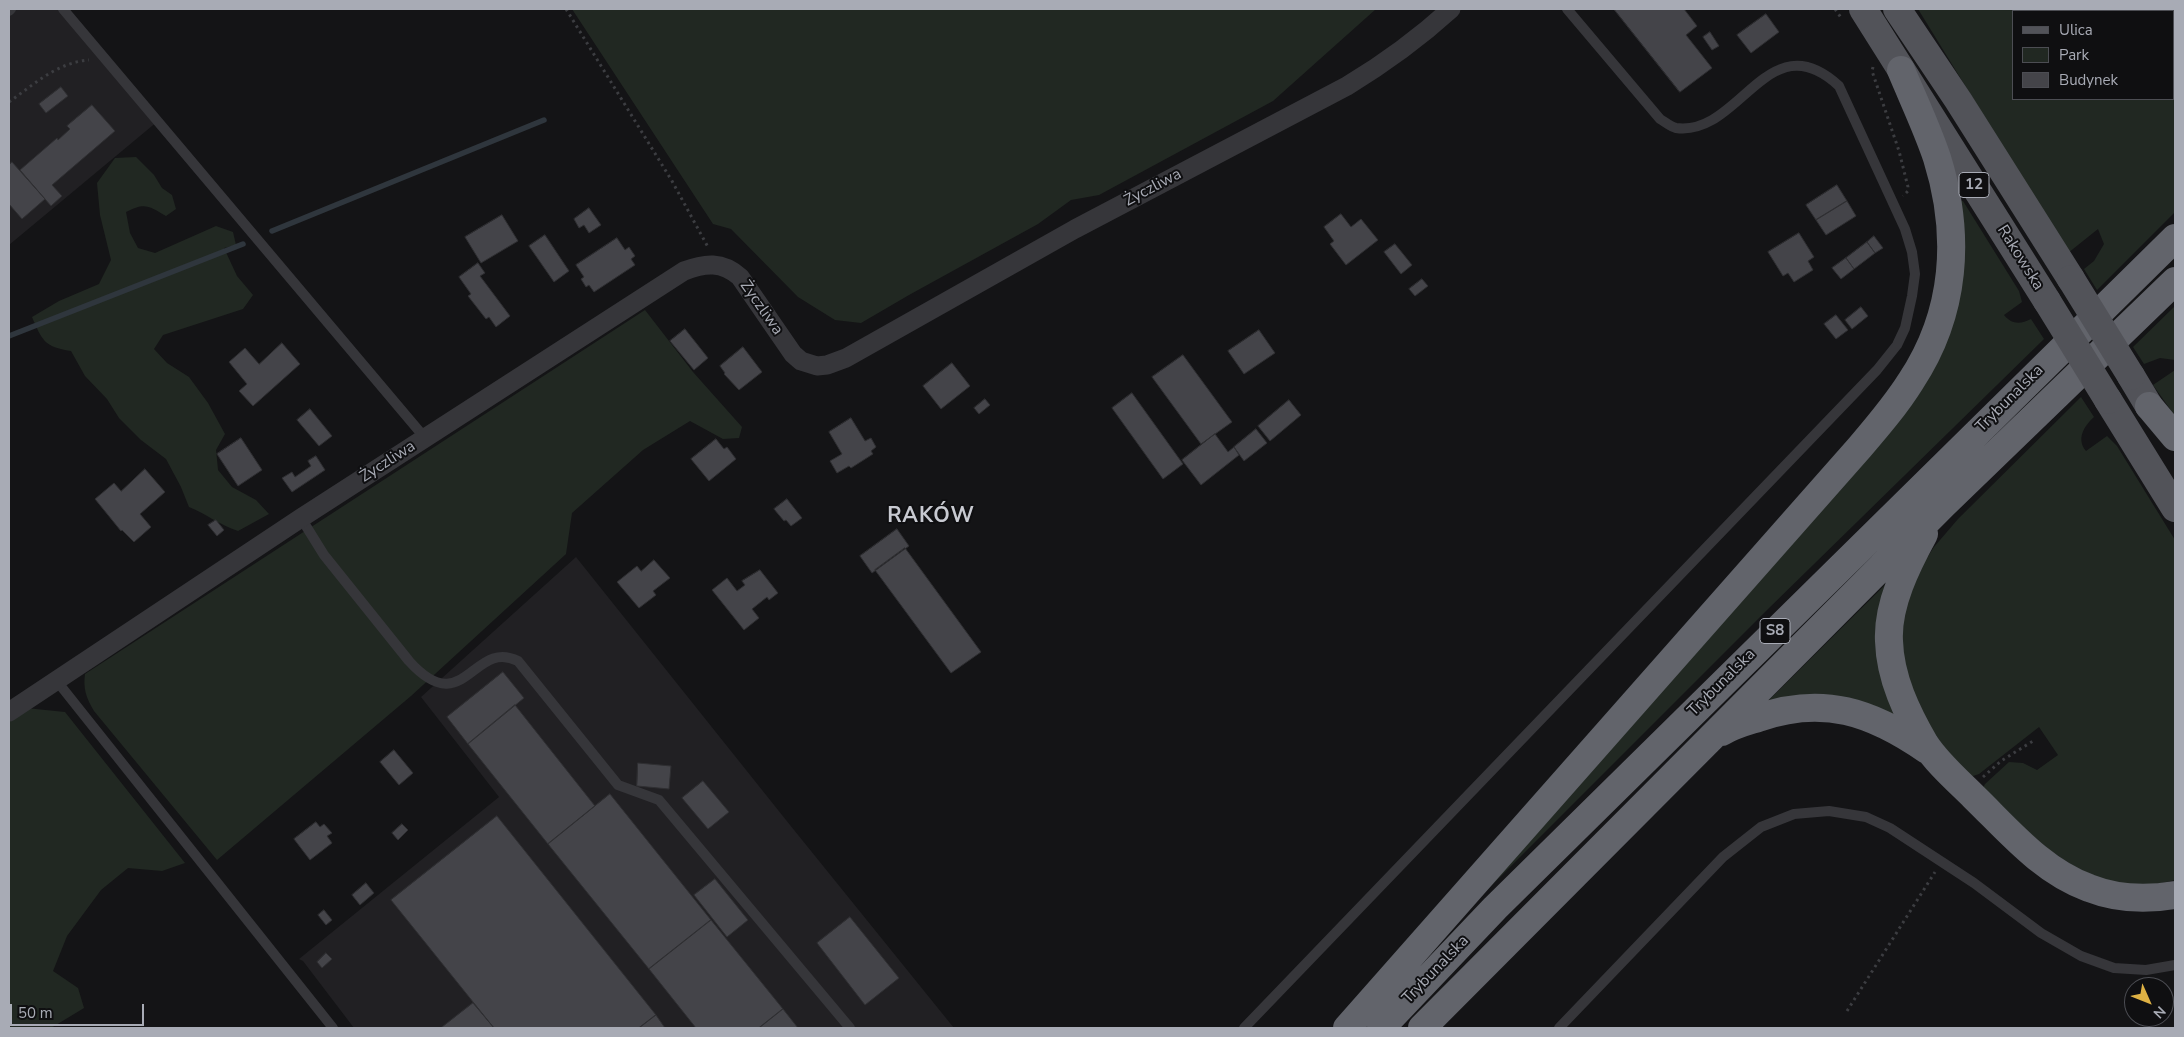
<!DOCTYPE html>
<meta charset="utf-8">
<style>
body{margin:0}
#map{position:relative;width:2184px;height:1037px;overflow:hidden;background:#141416;font-family:"Nunito Sans",sans-serif}
canvas{display:block}
.frame{position:absolute;inset:0;border:10px solid #a8abb5;pointer-events:none}
.legend{position:absolute;left:2012px;top:10px;width:162px;height:90px;box-sizing:border-box;background:#0f0f11;border:1px solid #4c4d53;margin:0;padding:6px 9px;list-style:none;font-size:15px;color:#a8abb5}
.legend li{display:flex;align-items:center;gap:10px;height:25px}
.legend b{width:25px;border:1px solid #4c4d53}
.north{position:absolute;left:2124px;top:977px;width:50px;height:50px;box-sizing:border-box;background:#0f0f11;border:1px solid #4c4d53;border-radius:50%;rotate:134deg;font-size:14px;font-weight:700;line-height:20px;text-align:center;color:#a8abb5}
.north::after{content:'';display:block;margin:auto;width:18px;height:22px;background:#deb144;clip-path:polygon(50% 0,100% 100%,50% 72%,0 100%)}
.scale{position:absolute;left:10px;top:1004px;width:134px;height:22px;box-sizing:border-box;border:2px solid #a8abb5;border-top:0;padding-left:6px;font-size:15px;line-height:18px;white-space:nowrap;color:#a8abb5;-webkit-text-stroke:4px #0f0f11;paint-order:stroke}
</style>
<div id="map">
<canvas width="2184" height="1037"></canvas>
<div class="frame"></div>
<ul class="legend">
<li><b style="height:6px;background:#525359"></b>Ulica</li>
<li><b style="height:14px;background:#212822"></b>Park</li>
<li><b style="height:14px;background:#444449"></b>Budynek</li>
</ul>
<div class="north">N</div>
<div class="scale">50 m</div>
</div>
<script>
const context = document.querySelector('canvas').getContext('2d');
context.lineJoin = 'round';
function fillPath(path, color) {
  context.fillStyle = color;
  context.fill(path, 'evenodd');
}
function trace(path, color, width, dash) {
  context.strokeStyle = color;
  context.lineWidth = width;
  context.lineCap = dash ? 'butt' : 'round';
  context.setLineDash(dash || []);
  context.stroke(path);
}
function label(font, color, halo, rows, align = 'center') {
  context.font = font + ' "Nunito Sans",sans-serif';
  context.lineWidth = 4;
  context.setLineDash([]);
  context.textBaseline = 'middle';
  context.strokeStyle = halo;
  context.fillStyle = color;
  for (const [text, x, y, turn = 0] of rows) {
    context.save();
    context.translate(x, y);
    context.rotate((+turn || 0) * Math.PI / 180);
    context.textAlign = isNaN(turn) ? turn : align;
    if (halo) context.strokeText(text, 0, 0);
    context.fillText(text, 0, 0);
    context.restore();
  }
}
fillPath(new Path2D(`
 M9,9h52l97,112 -149,124z
 M576,557l214,268 164,203h-600l-51,-67 -4,-2 200,-162 -78,-100z`), '#212023');
fillPath(new Path2D(`
 M572,9h804l-103,92 -174,94 -28,5 -33,24 -129,71 -48,28 -26,-3 -37,-23 -67,-68 -18,-5z
 M1918,9h257v203l-78,78 -13,-21 10,-8 10,-17 -6,-15 -30,24zM2013,11h160v88h-160z
 M136,157l18,18 8,13 10,7 4,14 -10,7c-17,-10 -21,-14 -40,-4l4,21 8,15 17,5 61,-27 17,6 3,13 -12,3 13,28 16,19 -10,14 -80,26 -9,14 13,14 22,14 19,26 17,31 -9,16 2,20 14,17 24,13 13,14 -31,17c-18,-6 -32,-17 -49,-24l-8,-20 -15,-28 -25,-19 -22,-22 -12,-19 -22,-23 -14,-25c-27,-4 -29,-11 -39,-34l27,-16 40,-17 12,-24 -11,-45 -3,-32 18,-25z
 M1963,201l56,90 3,11 -18,13c8,10 17,9 27,4l13,20 -278,272 -291,291 453,-529 29,-171z
 M2175,306v54l-15,-2 -16,6 -11,-17z
 M645,310l48,62 49,55 -3,11 -16,1 -33,-18 -47,29 -71,63 -6,41 -155,142 -194,164 -123,-149c-8,-13 -11,-23 -9,-37z
 M2175,370v46l-22,-31z
 M2081,397l13,20c-10,9 -18,22 -8,34l21,-15 10,10 58,94v340c-10,2 -20,5 -30,5 -67,3 -118,-54 -162,-97l2,-4 24,-22 14,1 14,7 21,-15 -19,-28 -60,47 -6,2 -4,-1 -33,-37 -13,-18 -21,-63v-45l19,-45 13,-20 24,-28z
 M1887,583l9,129 -4,3 -122,-10 -1,-5z
 M26,708l39,4 120,151 -23,8 -34,-3 -27,22 -34,46 -14,35 25,17 6,20 -33,20h-42v-308z`), '#212822');
trace(new Path2D(`
 M272,231l272,-111
 M9,336l234,-92`), '#2f363d', 5.5);
const building = new Path2D(`
 M1614,9h70l13,17 -11,9 26,33 -32,24z
 M1766,14l13,18 -28,21 -14,-18z
 M1710,32l9,14 -7,4 -9,-13z
 M61,87l7,9 -22,17 -7,-9z
 M92,105l23,26 -63,54 10,11 -11,10 -31,-36 37,-32 1,2 12,-11 -3,-3z
 M12,162l33,37 -23,20 -13,-15v-39z
 M1837,185l10,16 -31,19 -10,-15z
 M1847,201l9,15 -30,19 -10,-15z
 M589,208l12,17 -12,8 -5,-8 -5,3 -5,-9z
 M1341,214l10,13 10,-8 17,21 -32,25 -16,-21 4,-3 -10,-14z
 M502,215l16,26 -37,22 -16,-26z
 M1799,233l15,24 -6,4 5,9 -19,12 -6,-9 -5,3 -15,-24z
 M545,235l24,36 -15,11 -25,-36z
 M1874,236l9,12 -8,5 -8,-11z
 M617,238l8,12 4,-3 6,9 -4,3 4,6 -41,27 -5,-7 -3,2 -5,-8 3,-2 -8,-12z
 M1867,242l8,11 -21,16 -8,-11z
 M1395,244l17,21 -11,9 -17,-22z
 M1846,258l8,11 -13,10 -9,-11z
 M478,263l7,10 -5,3 30,40 -14,11 -7,-10 -3,2 -18,-23 3,-2 -12,-17z
 M1422,279l6,7 -13,10 -6,-7z
 M1861,307l7,9 -16,13 -7,-9z
 M1836,315l12,15 -12,9 -12,-15z
 M685,329l23,29 -14,12 -24,-29z
 M1259,330l16,23 -31,21 -16,-23z
 M282,343l18,21 -47,42 -14,-15 8,-7 -18,-22 16,-14 14,16z
 M743,347l19,25 -23,18 -15,-16 1,-1 -5,-7z
 M1183,355l49,67 -31,22 -49,-67z
 M952,363l18,23 -29,23 -18,-23z
 M1132,393l51,71 -20,15 -51,-71z
 M985,399l5,6 -11,9 -5,-6z
 M1289,400l12,15 -31,26 -12,-15z
 M310,409l22,27 -13,10 -22,-26z
 M851,418l14,23 6,-3 5,9 -5,4 2,3 -22,14 -2,-2 -12,7 -7,-12 12,-7 -13,-22z
 M1256,429l11,14 -23,18 -10,-14z
 M1215,434l13,18 6,-5 5,8 -38,30 -19,-25z
 M241,438l21,32 -24,16 -21,-32z
 M716,439l8,10 3,-2 9,12 -27,22 -18,-22z
 M316,456l9,14 -33,22 -10,-14 10,-6 3,5 16,-11 -3,-5z
 M145,469l20,23 -25,22 11,13 -17,15 -12,-12 -1,1 -26,-32 19,-16 7,8z
 M787,499l15,19 -11,8 -5,-6 -2,1 -10,-12z
 M216,520l8,10 -7,6 -9,-11z
 M897,529l12,17 -37,27 -12,-17z
 M905,548l76,104 -30,21 -76,-103z
 M654,560l16,18 -17,13 3,4 -17,13 -22,-26 20,-16 4,5z
 M760,570l18,23 -9,7 -2,-3 -15,12 7,9 -15,12 -32,-40 15,-12 10,13 8,-6 -3,-4z
 M503,672l21,26 -56,46 -21,-27z
 M515,705l80,101 -47,38 -80,-100z
 M394,750l19,23 -14,12 -19,-23z
 M638,763l33,3 -2,23 -32,-3z
 M703,781l26,31 -21,17 -26,-31z
 M610,794l101,126 -62,49 -101,-125z
 M497,816l159,199 -17,13h-145l-103,-128z
 M316,822l4,5 4,-3 8,9 -5,3 5,7 -22,17 -16,-21z
 M402,824l6,6 -10,10 -6,-7z
 M715,879l33,41 -21,17 -33,-42z
 M366,883l8,10 -14,12 -8,-10z
 M324,910l8,10 -6,5 -8,-10z
 M850,917l49,61 -34,27 -48,-62z
 M711,920l72,89 -24,19h-63l-47,-59z
 M326,953l6,6 -10,9 -5,-6z
 M473,1003l21,25h-53z
 M783,1009l15,19h-39z
 M656,1015l9,13h-26z`);
fillPath(building, '#444449');
trace(building, '#2f2f32', 1);
trace(new Path2D(`
 M566,9l106,172 37,68
 M1835,9l7,10
 M1873,67l-1,4 27,80 9,36v4l-5,5
 M9,102c24,-17 49,-40 80,-42
 M1983,777l18,-16 32,-20
 M1847,1011l88,-139`), '#3c3d41', 3, [2.5, 4]);
trace(new Path2D(`
 M63,9l362,429
 M9,11l2,-2
 M301,518l23,37 85,106c55,61 64,-23 109,0l100,124 41,15 191,228
 M56,680l277,348
 M1244,1028l633,-658 20,-25 8,-17 7,-32 3,-22 -3,-22 -7,-23 -66,-143c-71,-66 -99,51 -163,42 -5,-1 -11,-6 -16,-9l-93,-110
 M1559,1028l164,-171 38,-30 33,-13 35,-3 37,6 24,11 84,55 67,50 40,23 33,12 32,2 29,-5`), '#36363a', 10);
trace(new Path2D(`
 M9,712l292,-194 383,-247c21,-8 38,-10 56,6l53,77 8,7 16,5 10,-1 19,-7 229,-129 272,-143c38,-23 71,-47 104,-77`), '#36363a', 19);
trace(new Path2D(`
 M1863,9l184,292
 M1897,9l61,91 113,179
 M2131,376l18,30
 M2108,400l67,108`), '#525359', 28);
trace(new Path2D(`
 M2149,406l26,31
 M1924,534c-17,31 -37,71 -35,107 1,37 18,72 36,103 13,20 33,37 49,53 35,34 68,74 115,91 28,11 57,12 86,7
 M1722,732c11,-7 23,-10 36,-14 65,-23 114,-6 169,32
 M1347,1028l513,-581c18,-21 36,-42 51,-66 45,-68 50,-146 26,-223 -10,-30 -24,-59 -36,-88
 M1381,1028l114,-120 680,-670
 M1422,1028l521,-523 232,-224`), '#62646b', 28);
trace(new Path2D(`
 M2071,279l60,97
 M2047,301l61,99`), '#525359', 28);
for (const [x, y, w] of [
 [1974,185,30],
 [1775,631,30]
]) {
  const box = new Path2D();
  box.roundRect(x - w / 2, y - 12.5, w, 25, 4);
  context.fillStyle = '#0f0f11';
  context.fill(box);
  trace(box, '#a8abb5', 1);
}
label('bold 15px', '#a8abb5', null, [
 ["12",1974,185],
 ["S8",1775,631]
]);
label('16px', '#a8abb5', '#0f0f11', [
 ["Życzliwa",1153,188,-28],
 ["Rakowska",2020,258,58],
 ["Życzliwa",761,308,55],
 ["Trybunalska",2010,399,-45],
 ["Życzliwa",388,462,-33],
 ["Trybunalska",1722,683,-45],
 ["Trybunalska",1436,970,-46]
]);
context.letterSpacing = '1px';
label('bold 21px', '#c8cad1', '#0f0f11', [
 ["RAKÓW",931,517]
]);
context.letterSpacing = '0px';
</script>
